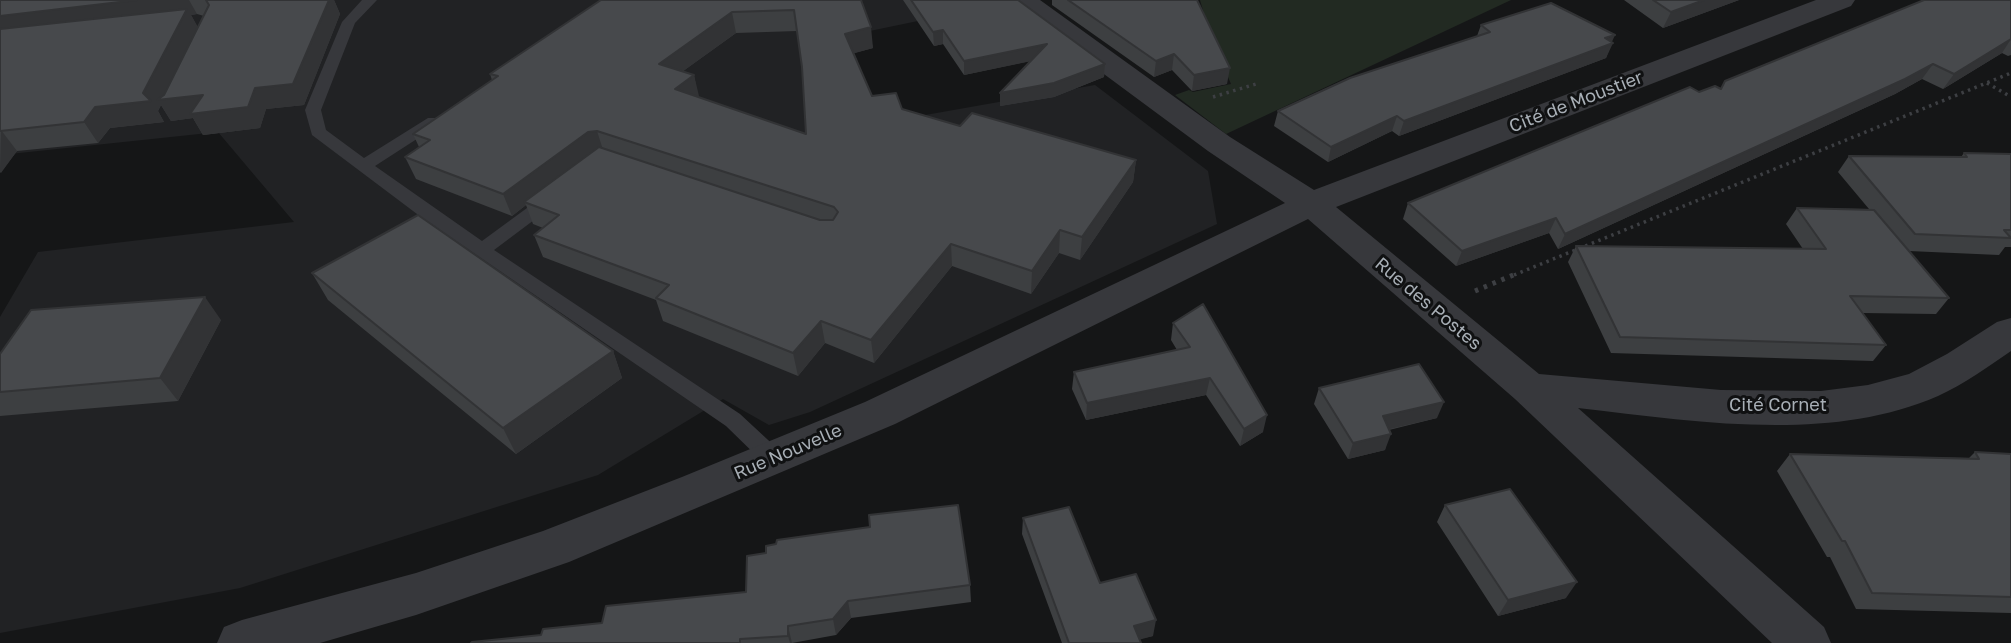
<!DOCTYPE html>
<meta charset="utf-8">
<style>
body{margin:0}
canvas{display:block;background:#151617}
</style>
<canvas width="2011" height="643"></canvas>
<script>
const context = document.querySelector('canvas').getContext('2d');
context.lineJoin = 'round';
function fillPath(path, color) {
  context.fillStyle = color;
  context.fill(path, 'evenodd');
}
function trace(path, color, width, dash) {
  context.strokeStyle = color;
  context.lineWidth = width;
  context.lineCap = dash ? 'butt' : 'round';
  context.setLineDash(dash || []);
  context.stroke(path);
}
function label(font, color, halo, rows, align = 'center') {
  context.font = font + ' "Golos Text",sans-serif';
  context.lineWidth = 6;
  context.setLineDash([]);
  context.textBaseline = 'middle';
  context.strokeStyle = halo;
  context.fillStyle = color;
  for (const [text, x, y, turn = 0] of rows) {
    context.save();
    context.translate(x, y);
    context.rotate((+turn || 0) * Math.PI / 180);
    context.textAlign = isNaN(turn) ? turn : align;
    if (halo) context.strokeText(text, 0, 0);
    context.fillText(text, 0, 0);
    context.restore();
  }
}
fillPath(new Path2D(`
 M0,0h988l7,5 -164,34 21,89 243,-43 113,86 9,53 -407,188 -41,13 -46,-26 -125,76 -358,113 -240,45v-316l38,-65 256,-30 -76,-90 -218,23z`), '#212224');
fillPath(new Path2D(`
 M1200,0h311l-285,134 -51,-39 14,-5 4,2 38,-8 -21,-50z`), '#222a22');
trace(new Path2D(`
 M1987,83l24,14
 M1213,97l43,-13
 M1514,275l497,-202`), '#3d3f43', 3.5, [2.5, 4.5]);
trace(new Path2D(`
 M1475,291l43,-18`), '#3d3f43', 5, [3.5, 6]);
fillPath(new Path2D(`
 M362,0h15l-22,23 -34,87 5,20 38,28 64,-40h12l2,3 -2,3 -65,42 107,75 60,-44h12l3,4 -3,4 -60,45 246,164 41,38 3,6 -3,6 -8,3 -8,-3 -39,-38 -305,-209 -109,-82 -7,-25 37,-88z`), '#37383c');
fillPath(new Path2D(`
 M1008,0h32l190,137 84,53 502,-190h39l-4,6 -515,201 203,167 182,16 100,1 47,-6 41,-11 38,-20 50,-32 14,-4v33c-23,16 -47,33 -73,45 -110,48 -244,25 -360,12l246,219 7,16h-59l-257,-244 -207,-180 -413,205 -326,138 -153,53 -96,28h-103l7,-16 18,-7 174,-47 127,-42 139,-54 183,-75 420,-199 -77,-52 -196,-145z`), '#37383c');
fillPath(new Path2D(`
 M0,0h334l6,14 -36,91 -38,4 -6,19 -57,7 -10,-17 -22,3 -10,-16 -3,6 6,11 -54,6 -12,15 -81,8 -17,22zM197,14l7,2 -6,12 -7,-13z
 M601,0h260l12,48 -19,5 18,43 30,13 58,17 176,34 -3,22 -53,78 -21,-7 -28,41 -79,-28 -78,97 -49,-20 -27,33 -135,-55 -7,-21 -113,-43 -9,-22 9,-7 -10,-4 -7,-19 -14,11 -96,-37 -11,-22 14,-10 -6,-13 79,-54 -2,-6zM797,31l5,36 4,67 -108,-37 -4,-22 -11,-4 53,-38z
 M903,0h115l87,64 -1,13 -50,20 -54,9v-13l30,-32 -66,14 -21,-31 -9,2z
 M1052,0h145l30,84 -35,7 -20,-21 -18,7 -102,-72z
 M1624,0h115l-76,28z
 M2011,0v55l-3,1 -6,-3 -59,36 -21,-10 -27,15 -337,155 -9,-16 -93,33 -53,-47 5,-16 291,-111 22,-3z
 M1481,25l131,17 -6,16 -207,78 -7,-5 -64,31 -54,-36 4,-15 199,-75z
 M1964,153l47,1v93h-6l-6,8 -90,-4 40,47 -13,16 -73,-1 23,32 -13,16 -262,-8 -43,-91 8,-16 227,3 -17,-25 11,-16 72,1 -31,-37 11,-16 112,1z
 M312,273l301,78 9,27 -106,76 -188,-154z
 M221,320l-43,81 -178,15v-62z
 M1173,323l90,109 -23,14 -34,-51 -120,25 -14,-31 2,-17 103,-22 -6,-10z
 M1319,388l118,30 -48,12 -4,20 -37,9 -34,-55z
 M1975,452l36,2v159l-155,-4 -26,-52h-3l-50,-86 13,-17 179,4z
 M1445,505l121,93 -68,18 -61,-94z
 M1023,518l77,65 53,53 -14,3 2,4h-79l-40,-109z
 M970,585l1,17 -120,16 -15,17 -44,8h-321z`), '#3d3f41');
fillPath(new Path2D(`
 M137,0h52l8,14 -6,1 8,14 56,59 74,-88h5l6,14 -36,91 -38,4 -6,19 -57,7 -10,-17 -22,3 -10,-16 -3,6 6,11 -54,6 -12,15 -14,-21 -84,-84v-22z
 M1704,0h35l-76,28 8,-16z
 M732,12l4,21 -72,52 -5,-21z
 M871,27l2,21 -25,7 -3,-21z
 M943,30v14l-9,2 -1,-14z
 M1615,35l-4,9 2,-1 -7,15 -207,78 5,-15z
 M2011,39l-9,14 -59,36 11,-15z
 M1047,44l-1,14 -82,17v-14z
 M1174,54l-2,16 -18,7 2,-16z
 M1105,64l-1,13 -50,20 -54,9v-13z
 M1933,64l-11,15 -27,15 -337,155 7,-15z
 M1230,68l-3,16 -35,7 2,-16z
 M694,75l5,21 -19,15 -5,-22z
 M1397,116l-5,15 -64,31 3,-15z
 M1,130l16,21 -16,22 -1,-2z
 M597,131l7,22 -80,49 2,3 -14,11 -9,-22 85,-62z
 M1136,160l-3,22 -53,78 2,-23z
 M1556,218l-7,15 -93,33 6,-15z
 M1060,230l-1,23 -28,41 1,-23z
 M951,244l1,22 -78,97 -3,-23z
 M205,297l16,23 -43,81 -18,-23z
 M821,321l4,22 -27,33 -5,-23z
 M613,351l9,27 -106,76 -13,-26z
 M1210,378l-4,17 -120,25 1,-17z
 M1444,402l-7,16 -60,14 6,-16z
 M1267,415l-4,17 -23,14 4,-17z
 M1391,434l-6,16 -37,9 5,-16z
 M1577,582l-11,16 -68,18 10,-16z
 M848,601l3,17 -15,17 -3,-16z
 M1156,620l-3,16 -22,6 3,-16z
 M788,626l4,17h-2l-2,-7z`), '#323335');
const building = new Path2D(`
 M0,0h137l-137,16z
 M206,0h123l-36,84 -38,4 -7,19 -58,7 13,-19 -46,5 7,-5 45,-90z
 M601,0h260l10,27 -26,7 27,62 24,-3 6,16 58,17 12,-13 164,47 -54,77 -22,-7 -28,41 -81,-27 -80,96 -50,-19 -28,32 -137,-55 13,-13 -135,-50 25,-20 -35,-13 75,-55 221,73h13l5,-8 -4,-5 -237,-76 -9,1 -85,62 -98,-37 25,-17 -17,-6 85,-58 -8,-2zM794,10l8,57 4,67 -131,-45 19,-14 -35,-11 73,-52z
 M911,0h107l87,64 -51,19 -54,10 47,-49 -83,17 -21,-31 -10,2z
 M1068,0h129l33,68 -36,7 -20,-21 -18,7z
 M1653,0h51l-33,12z
 M1924,0h87v39l-57,35 -21,-10 -28,15 -340,155 -9,-16 -94,33 -54,-48 282,-116 9,5 16,-6 6,3 4,-8z
 M1551,3l64,32 -10,3 8,5 -209,78 -7,-5 -66,31 -53,-36 72,-33 140,-46 -9,-7z
 M187,9l-44,84 8,8 -56,6 -11,15 -84,9v-102z
 M1964,153l47,1v76h-7l7,8 -96,-4 -66,-78 118,1z
 M1797,208l77,2 75,88 -99,-2 36,49 -266,-8 -44,-91 250,3z
 M418,215l195,136 -110,77 -191,-155z
 M205,297l-45,81 -160,14v-38l31,-44z
 M1203,304l64,111 -23,14 -34,-51 -123,25 -13,-31 116,-25 -17,-24z
 M1419,364l25,38 -61,14 8,18 -38,9 -34,-55z
 M1975,452l36,2v143l-139,-4 -27,-52h-3l-52,-87 189,5z
 M1510,489l67,93 -69,18 -63,-95z
 M958,505l12,80 -122,16 -15,18 -45,7v10l-48,3v4h-269l1,-1 69,-7 2,-6 59,-6 4,-17 140,-14 1,-36 19,-3v-7l10,-2 1,-4 93,-13 -1,-12z
 M1069,507l31,76 36,-9 20,46 -22,6 7,17h-72l-46,-125z`);
fillPath(building, '#47494c');
trace(building, '#323335', 2);
label('18px', '#a8afb6', '#101112', [
 ["Cité de Moustier",1576,102,-21],
 ["Rue des Postes",1428,304,40],
 ["Cité Cornet",1778,405],
 ["Rue Nouvelle",788,452,-23]
]);
</script>
